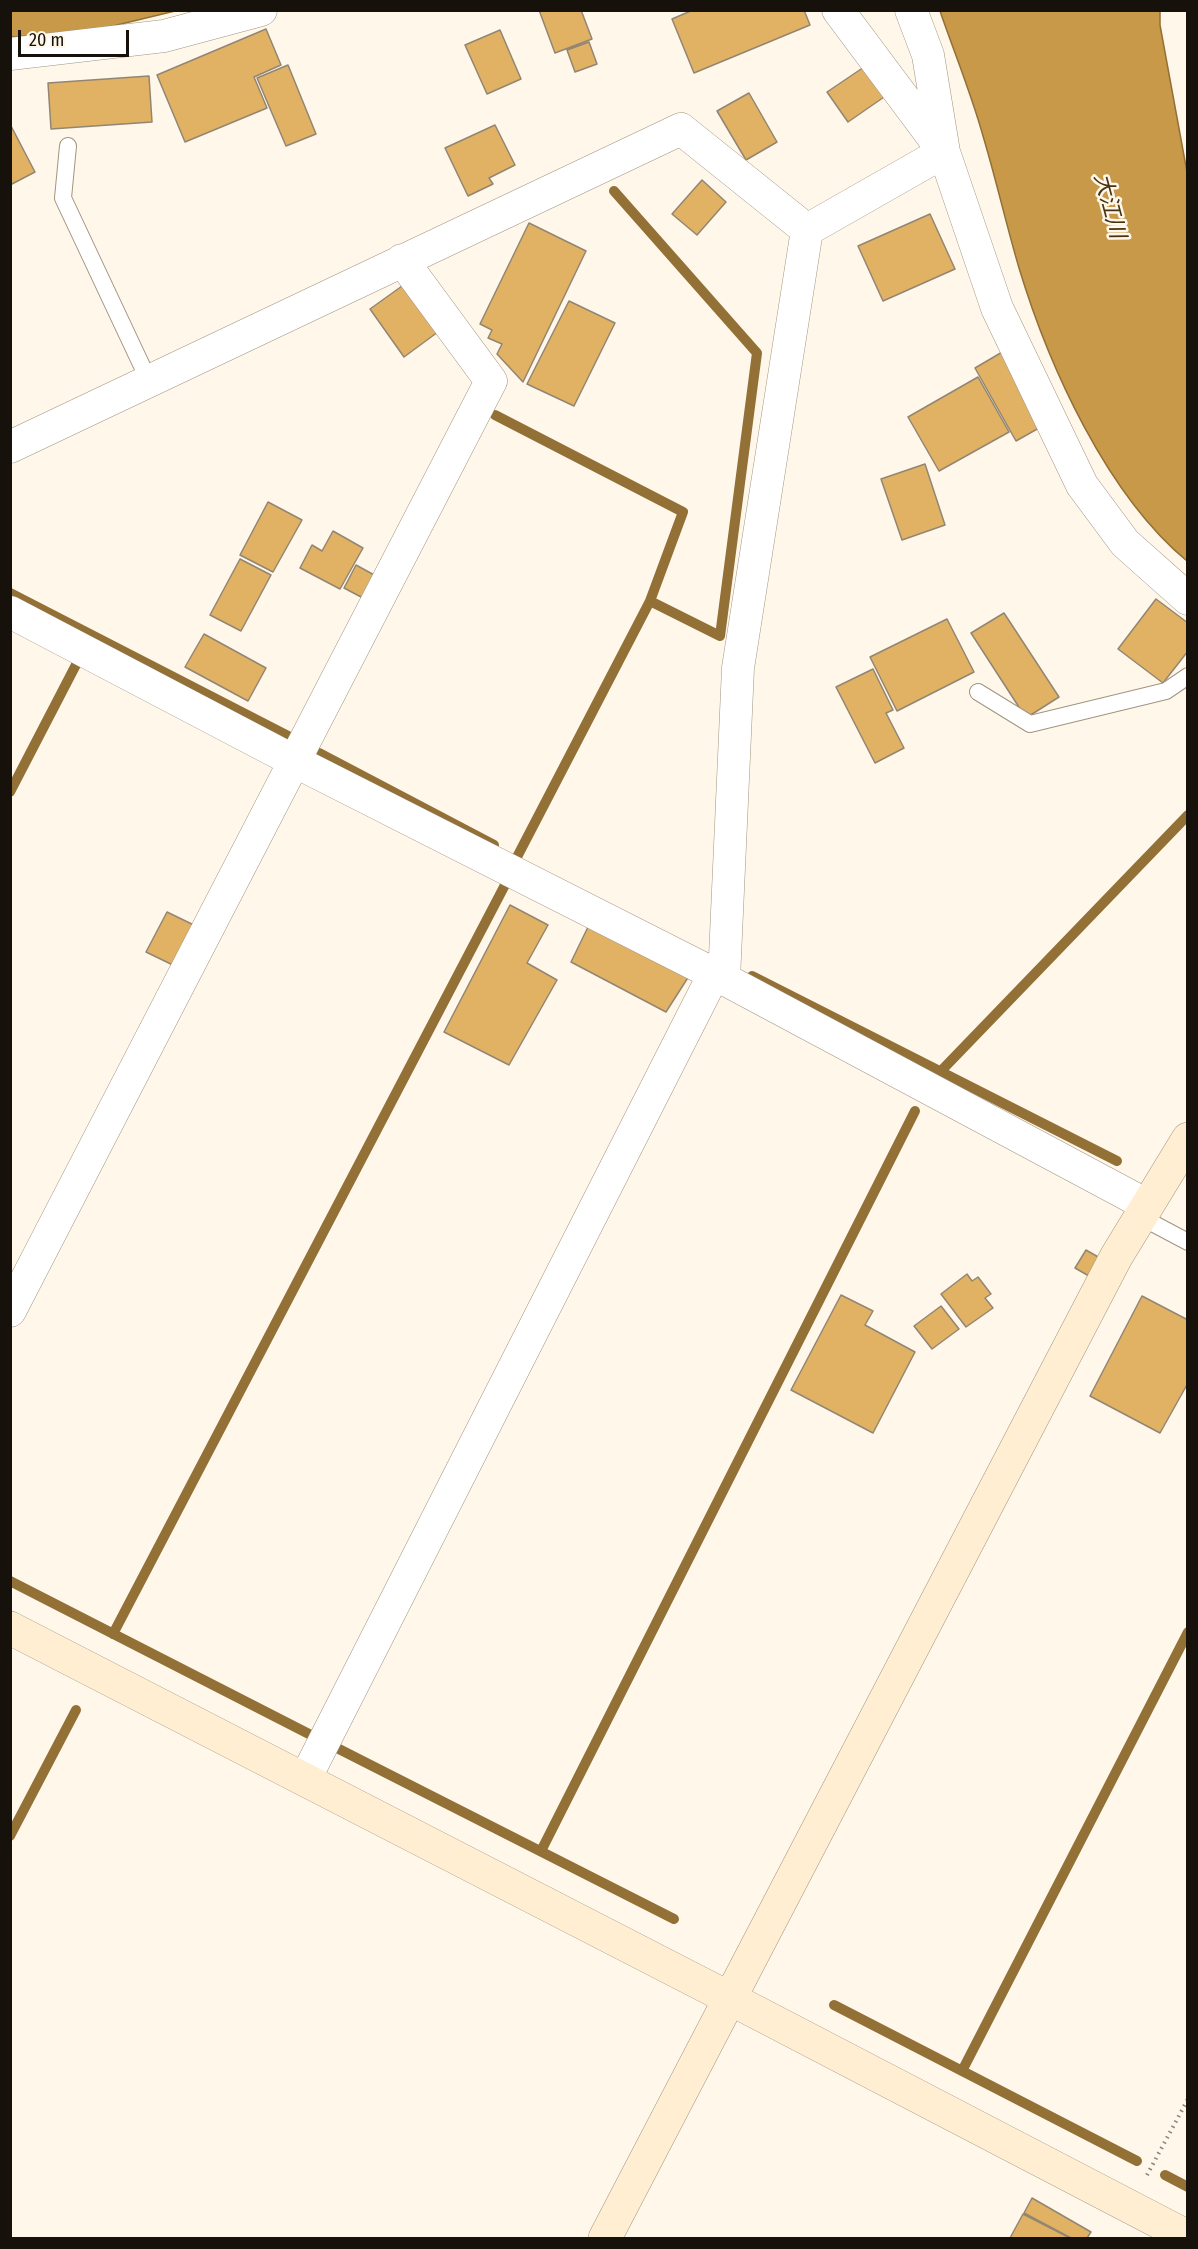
<!DOCTYPE html>
<meta charset="utf-8">
<style>
body{margin:0}
#map{position:relative;width:1198px;height:2249px;overflow:hidden;background:#fff7ea;font-family:"Fira Sans Condensed",sans-serif}
canvas{display:block}
.frame{position:absolute;inset:0;border:12px solid #16120b;pointer-events:none}
.scale{position:absolute;left:18px;top:30px;width:111px;height:27px;box-sizing:border-box;border:3px solid #16120b;border-top:0;padding-left:8px;font-size:18px;line-height:21px;white-space:nowrap;color:#16120b;-webkit-text-stroke:4px #fff7ea;paint-order:stroke}
</style>
<div id="map">
<canvas width="1198" height="2249"></canvas>
<div class="frame"></div>
<div class="scale">20 m</div>
</div>
<script>
const context = document.querySelector('canvas').getContext('2d');
context.lineJoin = 'round';
function fillPath(path, color) {
  context.fillStyle = color;
  context.fill(path, 'evenodd');
}
function trace(path, color, width, dash) {
  context.strokeStyle = color;
  context.lineWidth = width;
  context.lineCap = dash ? 'butt' : 'round';
  context.setLineDash(dash || []);
  context.stroke(path);
}
function label(font, color, halo, rows, align = 'center') {
  context.font = font + ' "Fira Sans Condensed","Noto Sans JP",sans-serif';
  context.lineWidth = 5;
  context.setLineDash([]);
  context.textBaseline = 'middle';
  context.strokeStyle = halo;
  context.fillStyle = color;
  for (const [text, x, y, turn = 0] of rows) {
    context.save();
    context.translate(x, y);
    context.rotate((+turn || 0) * Math.PI / 180);
    context.textAlign = isNaN(turn) ? turn : align;
    if (halo) context.strokeText(text, 0, 0);
    context.fillText(text, 0, 0);
    context.restore();
  }
}
const water = new Path2D(`
 M11,11h164l-91,22 -73,4z
 M940,11h220v14l27,147v389c-80,-66 -138,-194 -168,-293 -13,-44 -23,-89 -36,-132 -12,-43 -29,-84 -43,-125z`);
fillPath(water, '#c79949');
trace(water, '#927036', 1.5);
trace(new Path2D(`
 M614,191l143,162 -37,283 -70,-35
 M495,415l188,97 -33,89 -133,256
 M10,593l280,144
 M319,753l175,92
 M10,792l70,-135
 M752,976l365,185
 M941,1071l247,-256
 M10,1581l299,153
 M113,1634l393,-751
 M335,1747l339,172
 M10,1836l66,-126
 M541,1851l374,-740
 M834,2005l303,156
 M962,2071l226,-439
 M1165,2175l23,12`), '#927036', 10);
const building = new Path2D(`
 M539,10h42l11,29 -37,14z
 M693,10h111l6,15 -116,48 -22,-54z
 M266,29l15,36 -27,12 13,31 -82,34 -28,-67z
 M500,30l21,49 -34,15 -22,-49z
 M589,42l8,22 -22,8 -8,-22z
 M288,65l28,69 -30,12 -29,-68z
 M867,65l20,30 -39,27 -21,-30z
 M149,76l3,46 -101,7 -3,-46z
 M749,93l28,49 -31,18 -29,-49z
 M10,124l25,48 -25,13z
 M495,125l20,40 -26,13 4,6 -25,12 -23,-48z
 M702,180l24,22 -29,33 -25,-21z
 M930,214l25,55 -72,32 -25,-55z
 M529,223l57,28 -63,131 -26,-28 5,-10 -14,-6 4,-8 -12,-6z
 M409,281l33,48 -38,28 -34,-48z
 M569,301l46,22 -41,83 -47,-22z
 M1004,351l42,73 -30,17 -41,-73z
 M978,377l31,55 -70,39 -31,-54z
 M925,464l20,61 -43,15 -21,-61z
 M268,502l34,18 -29,52 -33,-17z
 M333,531l30,17 -23,41 -40,-21 12,-23 10,6z
 M240,559l31,16 -30,56 -31,-16z
 M356,565l20,11 -13,22 -19,-10z
 M1156,599l32,24v28l-25,32 -45,-34z
 M1004,613l55,84 -33,21 -55,-85z
 M947,619l27,53 -77,39 -27,-54z
 M204,634l62,34 -18,33 -63,-34z
 M873,669l20,41 -7,3 18,35 -29,15 -39,-76z
 M510,905l38,20 -21,38 30,17 -48,85 -65,-33z
 M167,912l31,15 -21,40 -31,-15z
 M589,925l100,51 -23,36 -95,-50z
 M1086,1250l14,8 -11,18 -14,-8z
 M967,1274l5,7 6,-4 13,17 -6,4 8,10 -27,19 -25,-33z
 M841,1295l32,16 -8,14 50,27 -42,81 -82,-43z
 M1142,1296l46,24v63l-28,50 -70,-37z
 M941,1306l18,23 -27,20 -18,-23z
 M1032,2198l59,34 -4,6h-16l-47,-25z
 M1023,2214l47,24h-60z`);
fillPath(building, '#e1b263');
trace(building, '#928673', 1.5);
const lane = new Path2D(`
 M68,146l-5,52 86,183
 M978,692l52,32 136,-33 22,-15
 M1139,1216l49,26`);
const street = new Path2D(`
 M911,10l17,45 16,97 53,156 85,177 43,58 63,56
 M10,54l154,-18 97,-26
 M807,230l137,-78 -106,-142
 M10,447l671,-318 126,101
 M10,612l286,150 428,217 421,225
 M724,979l14,-311 69,-438
 M10,1311l481,-930 -89,-121
 M305,1779l409,-805`);
const secondary = new Path2D(`
 M10,1628l719,370 459,239
 M605,2238l511,-981 72,-118`);
trace(lane, '#a19481', 18);
trace(street, '#a19481', 33);
trace(secondary, '#a19481', 34);
trace(new Path2D(`
 M1147,2175l41,-76`), '#898379', 4, [1.5, 4.5]);
trace(lane, '#fff', 16);
trace(street, '#fff', 32);
trace(secondary, '#ffeed1', 33);
label('italic 22px', '#473311', '#fff7ea', [
 ["大江川",1109,206,75]
]);
</script>
